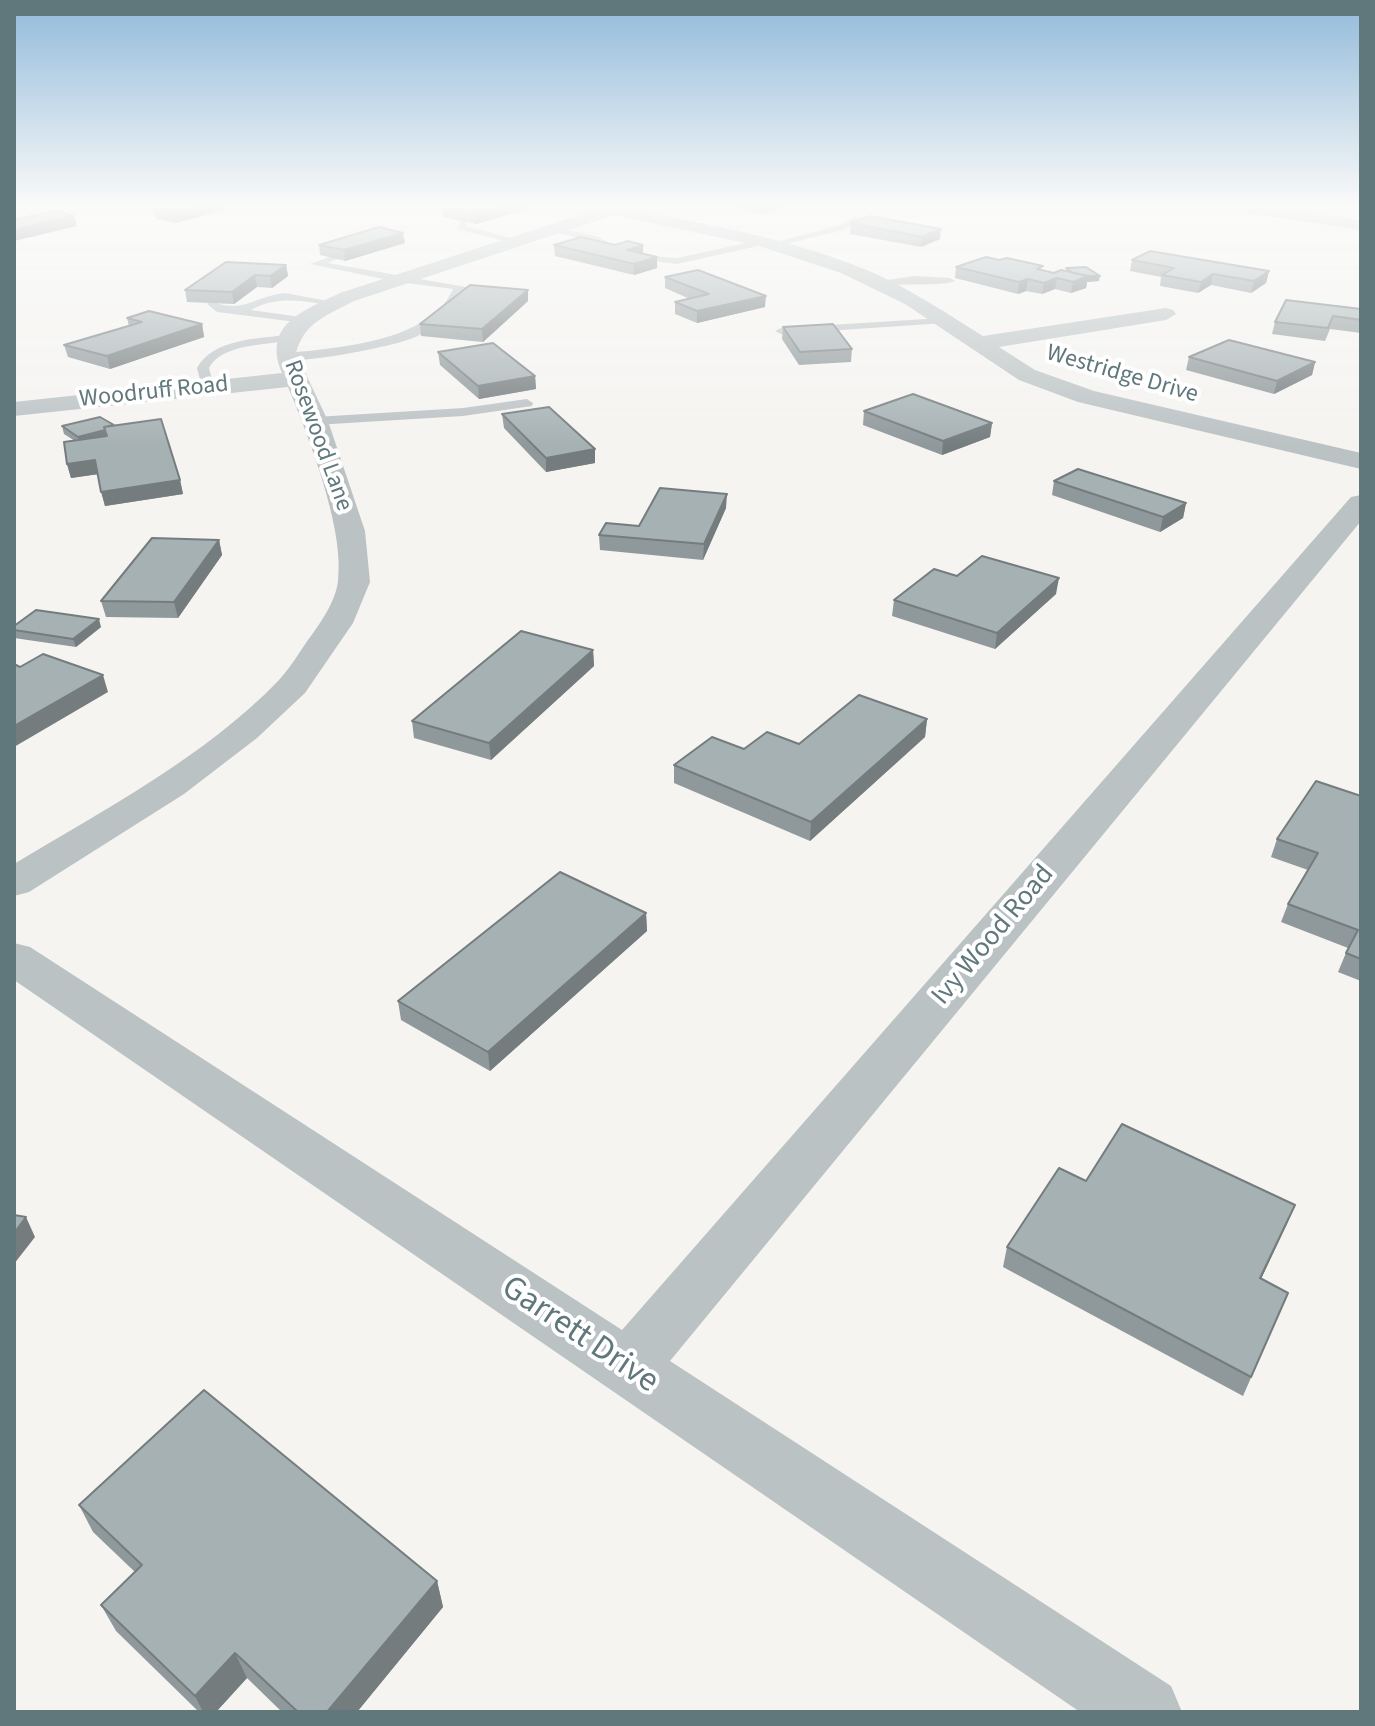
<!DOCTYPE html>
<style>
body{margin:0}
#map{position:relative;width:1375px;height:1726px;overflow:hidden;background:#f5f4f1;font-family:"Source Sans 3",sans-serif}
canvas{display:block}
.frame{position:absolute;inset:0;border:16px solid #60777c;pointer-events:none}
</style>
<div id="map">
<canvas width="1375" height="1726"></canvas>
<div class="frame"></div>
</div>
<script>
const context = document.querySelector('canvas').getContext('2d');
context.lineJoin = 'round';
function fillPath(path, color) {
  context.fillStyle = color;
  context.fill(path, 'evenodd');
}
function trace(path, color, width, dash) {
  context.strokeStyle = color;
  context.lineWidth = width;
  context.lineCap = dash ? 'butt' : 'round';
  context.setLineDash(dash || []);
  context.stroke(path);
}
function label(font, color, halo, rows, align = 'center') {
  context.font = font + ' "Source Sans 3",sans-serif';
  context.lineWidth = 8;
  context.setLineDash([]);
  context.textBaseline = 'middle';
  context.strokeStyle = halo;
  context.fillStyle = color;
  for (const [text, x, y, turn = 0] of rows) {
    context.save();
    context.translate(x, y);
    context.rotate((+turn || 0) * Math.PI / 180);
    context.textAlign = isNaN(turn) ? turn : align;
    if (halo) context.strokeText(text, 0, 0);
    context.fillText(text, 0, 0);
    context.restore();
  }
}
fillPath(new Path2D(`
 M855,216l8,2 -17,11 -72,18 -5,-3 71,-19z
 M462,220h6l-2,6 56,15 -5,3 -60,-15z
 M552,226l47,11 28,17 -8,2 -26,-15 -44,-10z
 M764,239l3,5 -90,20 -45,-6 5,-3 40,3z
 M332,256l5,3 -9,4 149,26 -5,3 -9,-1c-7,16 -32,40 -50,47 -22,9 -107,25 -130,22l-2,-3 6,-4c50,-5 143,-11 166,-64l-55,-7 -88,-18z
 M915,276l35,2 5,3c-8,5 -62,3 -77,4l-5,-3z
 M285,293l53,10 -5,3c-29,-5 -55,-11 -82,4l57,8v4l-4,1 -87,-11 -10,-8 5,-3c29,14 43,-5 73,-8z
 M942,318l6,3 -2,2 -165,11 -6,-3 6,-3z
 M289,335l6,3 -2,2c-24,5 -71,3 -84,28l5,19 -6,4 -6,-4 -5,-19c15,-29 63,-30 92,-33z
 M527,399l6,4 -1,3 -69,10 -148,9 -7,-4 7,-4 148,-9z`), '#bbc2c4');
fillPath(new Path2D(`
 M610,205h26l-3,4c74,16 150,28 221,56 46,17 87,45 129,71l183,-28 7,2 3,4 -10,6 -167,27 36,23 59,21 267,62v16l-283,-67 -59,-22 -114,-76 -64,-31 -82,-27 -145,-31 -260,86c-26,14 -50,21 -58,52l32,68 37,110 5,51 -17,41 -48,70 -48,45 -73,56 -155,98 -15,4v-32c91,-55 191,-107 265,-184 11,-12 20,-27 29,-40 12,-16 28,-39 30,-59 7,-52 -30,-146 -50,-194l-274,29v-14l268,-29c-20,-49 21,-62 58,-80z
 M1218,205h45l98,15v10l-135,-20z
 M1361,495v26l-691,840 501,325 11,26h-102l-1066,-732v-37l16,4 592,383 729,-833z`), '#bbc2c4');
fillPath(new Path2D(`
 M448,205h86v2l-58,17 -33,-7 -1,-10z
 M717,205h67l-1,3 -20,6z
 M153,208l76,1 -54,14 -19,-4z
 M851,223l89,16 -19,8 -71,-13z
 M405,243l-60,18 -25,-6 -1,-10z
 M554,245l89,8 14,4v11l-23,7 -79,-19z
 M1132,260l137,11 -3,12 -15,10 -40,-8 -13,8 -38,-7 1,-9 -31,-6z
 M286,265l2,11 -16,12 -15,-1 -23,17 -47,-2 -2,-12z
 M956,267l87,3 11,3 12,-2v-3l33,13 -12,1 -1,6 -15,5 -16,-4 -13,5 -16,-3 -8,3 -63,-16z
 M665,277l100,30 -68,16 -22,-9v-12l15,-3 -25,-11z
 M528,290v11l-45,41 -62,-6 -1,-12z
 M1361,309v24l-31,-4 -5,12 -53,-7 3,-12z
 M127,318l75,6 2,13 -94,32 -42,-12 -4,-12 65,-19z
 M783,327l69,22 -1,13 -52,3 -17,-26z
 M438,352l97,24 1,13 -57,10 -39,-34z
 M1189,357l126,5 -3,13 -38,19 -88,-24z
 M864,411l128,12 -2,14 -48,18 -79,-30z
 M502,414l93,49 -49,9 -42,-44z
 M62,426l118,54 3,14 -78,12 -7,-32 -27,4 -4,-14 8,-23 -11,-7z
 M1054,481l132,22 -3,15 -23,14 -108,-37z
 M726,508l-23,52 -103,-10 -1,-15z
 M219,540l3,15 -44,63 -72,-1 -5,-16z
 M957,576l99,18 -61,55 -103,-33 2,-16z
 M14,626l87,1 -25,20 -62,-9z
 M593,650l1,16 -103,94 -77,-22 -2,-17z
 M927,719l-2,18 -115,104 -136,-58v-18l70,-16 55,-5z
 M1361,796v185l-23,-9 10,-24 -67,-26 7,-18 20,-34 -37,-13 6,-18z
 M646,913l1,18 -157,140 -89,-51 -3,-19z
 M1086,1181l209,24 -34,74 27,14 -45,103 -240,-129 4,-20z
 M79,1505l358,76 6,26 -86,105h-75l-35,-34 -31,34h-17l-83,-81 -15,-26 34,-33 -42,-40z`), '#8f989b');
fillPath(new Path2D(`
 M203,205h26v4l-54,14 -2,-10z
 M504,205h30v2l-58,17v-10z
 M763,205h21l-1,3 -20,6z
 M74,216l3,10 -63,15v-11z
 M941,229l-1,10 -19,8 1,-10z
 M403,233l2,10 -60,18 -1,-11z
 M643,245v11l-16,-6z
 M657,257v11l-23,7v-11z
 M286,265l2,11 -16,12 -2,-12z
 M1269,271l-3,12 -15,10 3,-12z
 M1213,274l-2,11 -13,8 3,-11z
 M255,275l2,12 -23,17 -2,-12z
 M1100,276l-1,5 -12,1 -1,6 -15,5 2,-11 6,-5z
 M1057,278l-2,11 -13,5 2,-11z
 M1028,279l-2,12 -8,3 1,-12z
 M528,290v11l-45,41 -1,-13z
 M766,296l-1,11 -68,16v-12z
 M202,324l2,13 -94,32 -3,-13z
 M1315,362l-3,13 -38,19 3,-13z
 M535,376l1,13 -57,10 -1,-13z
 M992,423l-2,14 -48,18 1,-14z
 M117,427l2,7 -39,10 -2,-7z
 M595,449v14l-49,9v-14z
 M95,460l4,14 -28,4 -4,-14z
 M180,480l3,14 -78,12 -4,-14z
 M727,494l-1,14 -23,52 1,-16z
 M1186,503l-3,15 -23,14 3,-15z
 M219,540l3,15 -44,63 -4,-16z
 M1059,578l-3,16 -61,55 2,-16z
 M99,619l2,8 -25,20 -3,-8z
 M593,650l1,16 -103,94 -2,-17z
 M103,675l5,17 -94,55v-21z
 M927,719l-2,18 -115,104 1,-19z
 M646,913l1,18 -157,140 -2,-19z
 M1295,1205l-8,19 -35,74 8,-20z
 M26,1217l9,20 -21,27v-31z
 M437,1581l6,26 -86,105h-30z
 M235,1653l12,25 -31,34h-13l-8,-16z`), '#747c7e');
const building = new Path2D(`
 M166,205h37l-30,8 -20,-5z
 M448,205h56l-28,9 -34,-7z
 M55,211l19,5 -60,14v-10z
 M870,216l71,13 -19,8 -71,-14z
 M379,227l24,6 -59,17 -25,-5z
 M581,237l34,8 13,-4 15,4 -16,5 30,7 -23,7 -80,-19z
 M1150,251l119,20 -15,10 -41,-7 -12,8 -39,-7 12,-7 -42,-8z
 M986,257l13,3 8,-2 36,8 -6,3 17,4 7,-3 27,6 -15,6 -16,-4 -13,5 -16,-4 -9,3 -63,-15z
 M226,262l60,3 -16,11 -15,-1 -23,17 -47,-2z
 M1086,267l14,9h-12l-15,-3 -7,-5z
 M698,270l68,26 -69,15 -22,-9 34,-8 -44,-17z
 M470,285l58,5 -46,39 -62,-5z
 M1286,300l75,9v11l-28,-4 -5,12 -53,-6z
 M149,311l53,13 -95,32 -43,-11 78,-23 -15,-4z
 M833,324l19,25 -52,3 -17,-25z
 M1229,340l86,22 -38,19 -88,-24z
 M493,343l42,33 -57,10 -40,-34z
 M913,394l79,29 -49,18 -79,-30z
 M549,407l46,42 -49,9 -44,-44z
 M100,417l14,8 -10,2 1,3 -27,7 -16,-11z
 M161,419l19,61 -79,12 -6,-32 -28,4 -3,-22 43,-6 -3,-9z
 M1078,469l108,34 -23,14 -109,-36z
 M660,488l67,6 -23,50 -105,-9 7,-12 33,3z
 M152,538l67,2 -45,62 -73,-1z
 M982,556l77,22 -62,55 -103,-33 40,-31 23,7z
 M36,610l63,9 -26,20 -59,-9v-4z
 M521,631l72,19 -104,93 -77,-22z
 M43,654l60,21 -89,51v-62l6,3z
 M859,695l68,24 -116,103 -137,-57 38,-28 32,12 23,-17 32,12z
 M1316,781l45,15v163l-15,-6 12,-23 -70,-26 30,-51 -41,-14z
 M560,872l86,41 -158,139 -90,-51z
 M1122,1124l173,81 -35,73 28,15 -37,84 -244,-130 52,-79 27,13z
 M14,1215l12,2 -12,16z
 M204,1390l233,191 -110,131h-29l-63,-59 -40,43 -94,-91 41,-40 -63,-60z`);
fillPath(building, '#a6b1b4');
trace(building, '#747c7e', 2);
const sky = context.createLinearGradient(0, 0, 0, 447);
sky.addColorStop(0, '#92bada');
sky.addColorStop(0.46, '#fafaf9');
sky.addColorStop(1, '#fafaf900');
context.fillStyle = sky;
context.fillRect(0, 0, 1375, 447);
label('24px', '#60777c', '#fff', [
 ["Westridge Drive",1122,375,16],
 ["Woodruff Road",154,393,-6],
 ["Rosewood Lane",317,436,70]
]);
label('28px', '#60777c', '#fff', [
 ["Ivy Wood Road",994,936,-50]
]);
label('34px', '#60777c', '#fff', [
 ["Garrett Drive",579,1336,34]
]);
</script>
